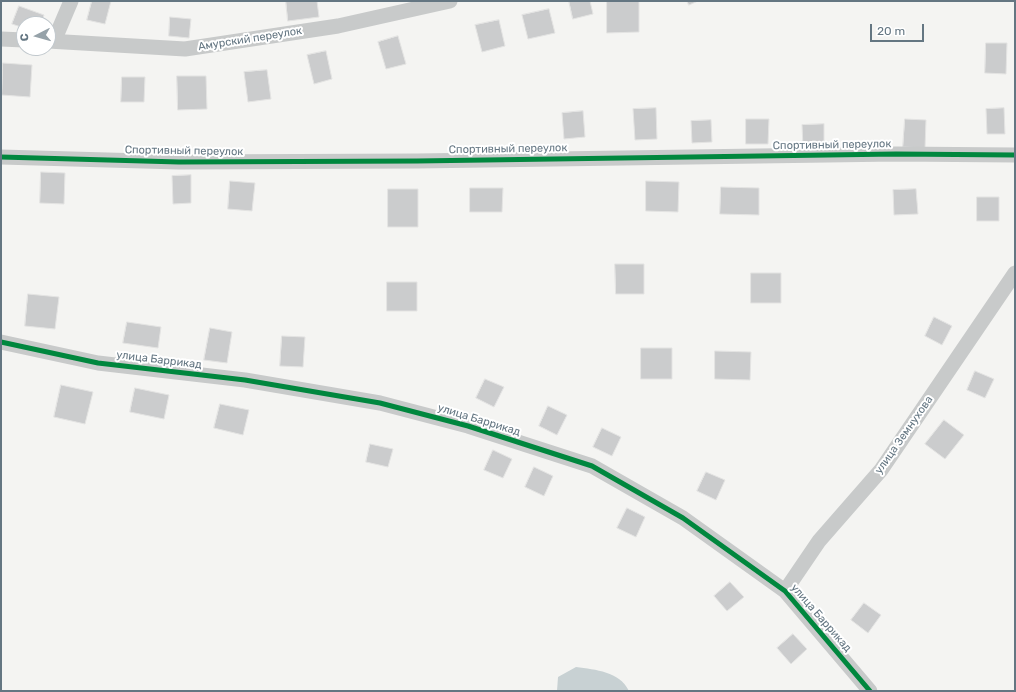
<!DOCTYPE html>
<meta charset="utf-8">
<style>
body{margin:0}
#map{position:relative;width:1016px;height:692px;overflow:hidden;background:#f4f4f2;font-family:Rubik,sans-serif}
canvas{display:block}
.frame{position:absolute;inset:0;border:2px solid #647682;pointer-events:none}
.north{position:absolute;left:16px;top:16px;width:40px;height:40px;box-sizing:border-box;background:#fff;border:1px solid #c1c8cd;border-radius:50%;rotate:264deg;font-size:11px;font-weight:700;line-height:16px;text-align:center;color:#647682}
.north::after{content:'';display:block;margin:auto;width:14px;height:18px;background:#96a2a9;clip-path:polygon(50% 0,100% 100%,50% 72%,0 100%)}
.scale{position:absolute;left:870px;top:24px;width:54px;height:18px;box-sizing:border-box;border:2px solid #647682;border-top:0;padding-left:5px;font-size:12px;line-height:14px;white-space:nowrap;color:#647682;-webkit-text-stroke:3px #fff;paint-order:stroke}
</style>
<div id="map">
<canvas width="1016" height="692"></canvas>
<div class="frame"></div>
<div class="north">С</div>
<div class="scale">20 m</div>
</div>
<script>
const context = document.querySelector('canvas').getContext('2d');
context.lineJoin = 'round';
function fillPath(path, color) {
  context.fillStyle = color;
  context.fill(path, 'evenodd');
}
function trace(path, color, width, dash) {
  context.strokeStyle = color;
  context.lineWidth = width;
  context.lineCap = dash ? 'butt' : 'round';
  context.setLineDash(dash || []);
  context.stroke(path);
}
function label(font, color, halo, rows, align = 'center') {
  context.font = font + ' Rubik,sans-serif';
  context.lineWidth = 4;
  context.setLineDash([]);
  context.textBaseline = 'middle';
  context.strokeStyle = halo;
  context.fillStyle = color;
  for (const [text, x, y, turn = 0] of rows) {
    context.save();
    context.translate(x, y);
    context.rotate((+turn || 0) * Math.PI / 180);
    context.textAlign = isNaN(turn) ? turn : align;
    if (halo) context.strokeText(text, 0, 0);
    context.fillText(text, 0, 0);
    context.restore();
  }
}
fillPath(new Path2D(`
 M576,667c20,3 43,4 53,24h-72l1,-14z`), '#c8d1d3');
const building = new Path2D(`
 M92,1h19l-6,23 -18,-4z
 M286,1h31l2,16 -31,4z
 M569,1h21l3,13 -20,5z
 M607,1h32v31l-32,1z
 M687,1h11l-9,4z
 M19,6l25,9 -3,9h-17v4l-12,-4z
 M549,9l6,24 -27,6 -6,-24z
 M170,17l21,2 -2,19 -20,-2z
 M499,20l6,26 -23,6 -7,-27z
 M398,36l8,28 -20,5 -8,-27z
 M986,43h21l-1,31 -21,-1z
 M326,51l6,28 -18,5 -7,-29z
 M3,63l29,2 -2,32 -28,-2z
 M267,70l4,29 -23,3 -4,-30z
 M177,76h29l1,33 -29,1z
 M122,77h23l-1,25h-23z
 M656,108l1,31 -22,1 -2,-31z
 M1004,108l1,26h-18l-1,-25z
 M583,111l2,26 -21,2 -2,-26z
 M746,119h23l-1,25h-22z
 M905,119l21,1 -1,28 -22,-1z
 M711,120l1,22 -20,1 -1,-22z
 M824,124v23h-21l-1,-22z
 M41,172l24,1 -1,31 -24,-1z
 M191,175v28l-18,1 -1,-28z
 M230,181l25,2 -3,28 -24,-2z
 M646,181l33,1 -1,30 -32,-1z
 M721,187l38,1v27l-39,-1z
 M470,188h33l-1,24h-32z
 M388,189h30v38h-30z
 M916,189l2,25 -24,1 -1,-25z
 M977,197h22v24h-22z
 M615,264h29v30h-28z
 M751,273h30v30h-30z
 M387,282h30v29h-30z
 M28,294l31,3 -4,32 -30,-3z
 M934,317l18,9 -10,19 -17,-9z
 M127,322l34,5 -3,21 -35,-5z
 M210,328l22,4 -5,31 -23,-3z
 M282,336l23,1 -2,30 -23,-1z
 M641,348h31v31h-31z
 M715,351l36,1 -1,28 -35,-1z
 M975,371l19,8 -9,19 -18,-8z
 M485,379l19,8 -10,20 -18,-9z
 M61,385l32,7 -8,32 -31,-7z
 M135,388l34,7 -5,24 -34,-7z
 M220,404l29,6 -6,25 -29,-7z
 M548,406l19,9 -10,20 -18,-9z
 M944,420l20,15 -19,24 -20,-15z
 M602,428l19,9 -9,19 -19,-9z
 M370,444l23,5 -5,18 -22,-5z
 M493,450l19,9 -9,19 -19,-8z
 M534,467l19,9 -9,20 -19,-9z
 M706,472l19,8 -9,20 -19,-9z
 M627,508l18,9 -9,20 -19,-9z
 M730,582l14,15 -17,14 -13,-15z
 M864,603l17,12 -13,18 -17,-13z
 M793,634l14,15 -16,15 -14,-16z`);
fillPath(building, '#cbcccd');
trace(building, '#e3e3e2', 1);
trace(new Path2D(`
 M1,39l23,1
 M48,41l137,8 153,-23 112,-25
 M54,41l17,-40
 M1,157l178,5 238,-1 479,-7 119,1
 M1,342l97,21 147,17 135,23 88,23 124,40 91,52 102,73 85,100
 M785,591l34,-50 62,-71 134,-197`), '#c8caca', 15);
trace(new Path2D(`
 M1,157l178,5 238,-1 479,-7 119,1
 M1,342l97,21 147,17 135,23 88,23 124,40 91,52 102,73 85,100`), '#00873e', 5);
label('11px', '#647682', '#fff', [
 ["Амурский переулок",250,39,-9],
 ["Спортивный переулок",832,145,-1],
 ["Спортивный переулок",508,149,-1],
 ["Спортивный переулок",184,151,1],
 ["улица Баррикад",159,360,7],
 ["улица Баррикад",479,420,17],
 ["улица Земнухова",904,435,-55],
 ["улица Баррикад",821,618,49]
]);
</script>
